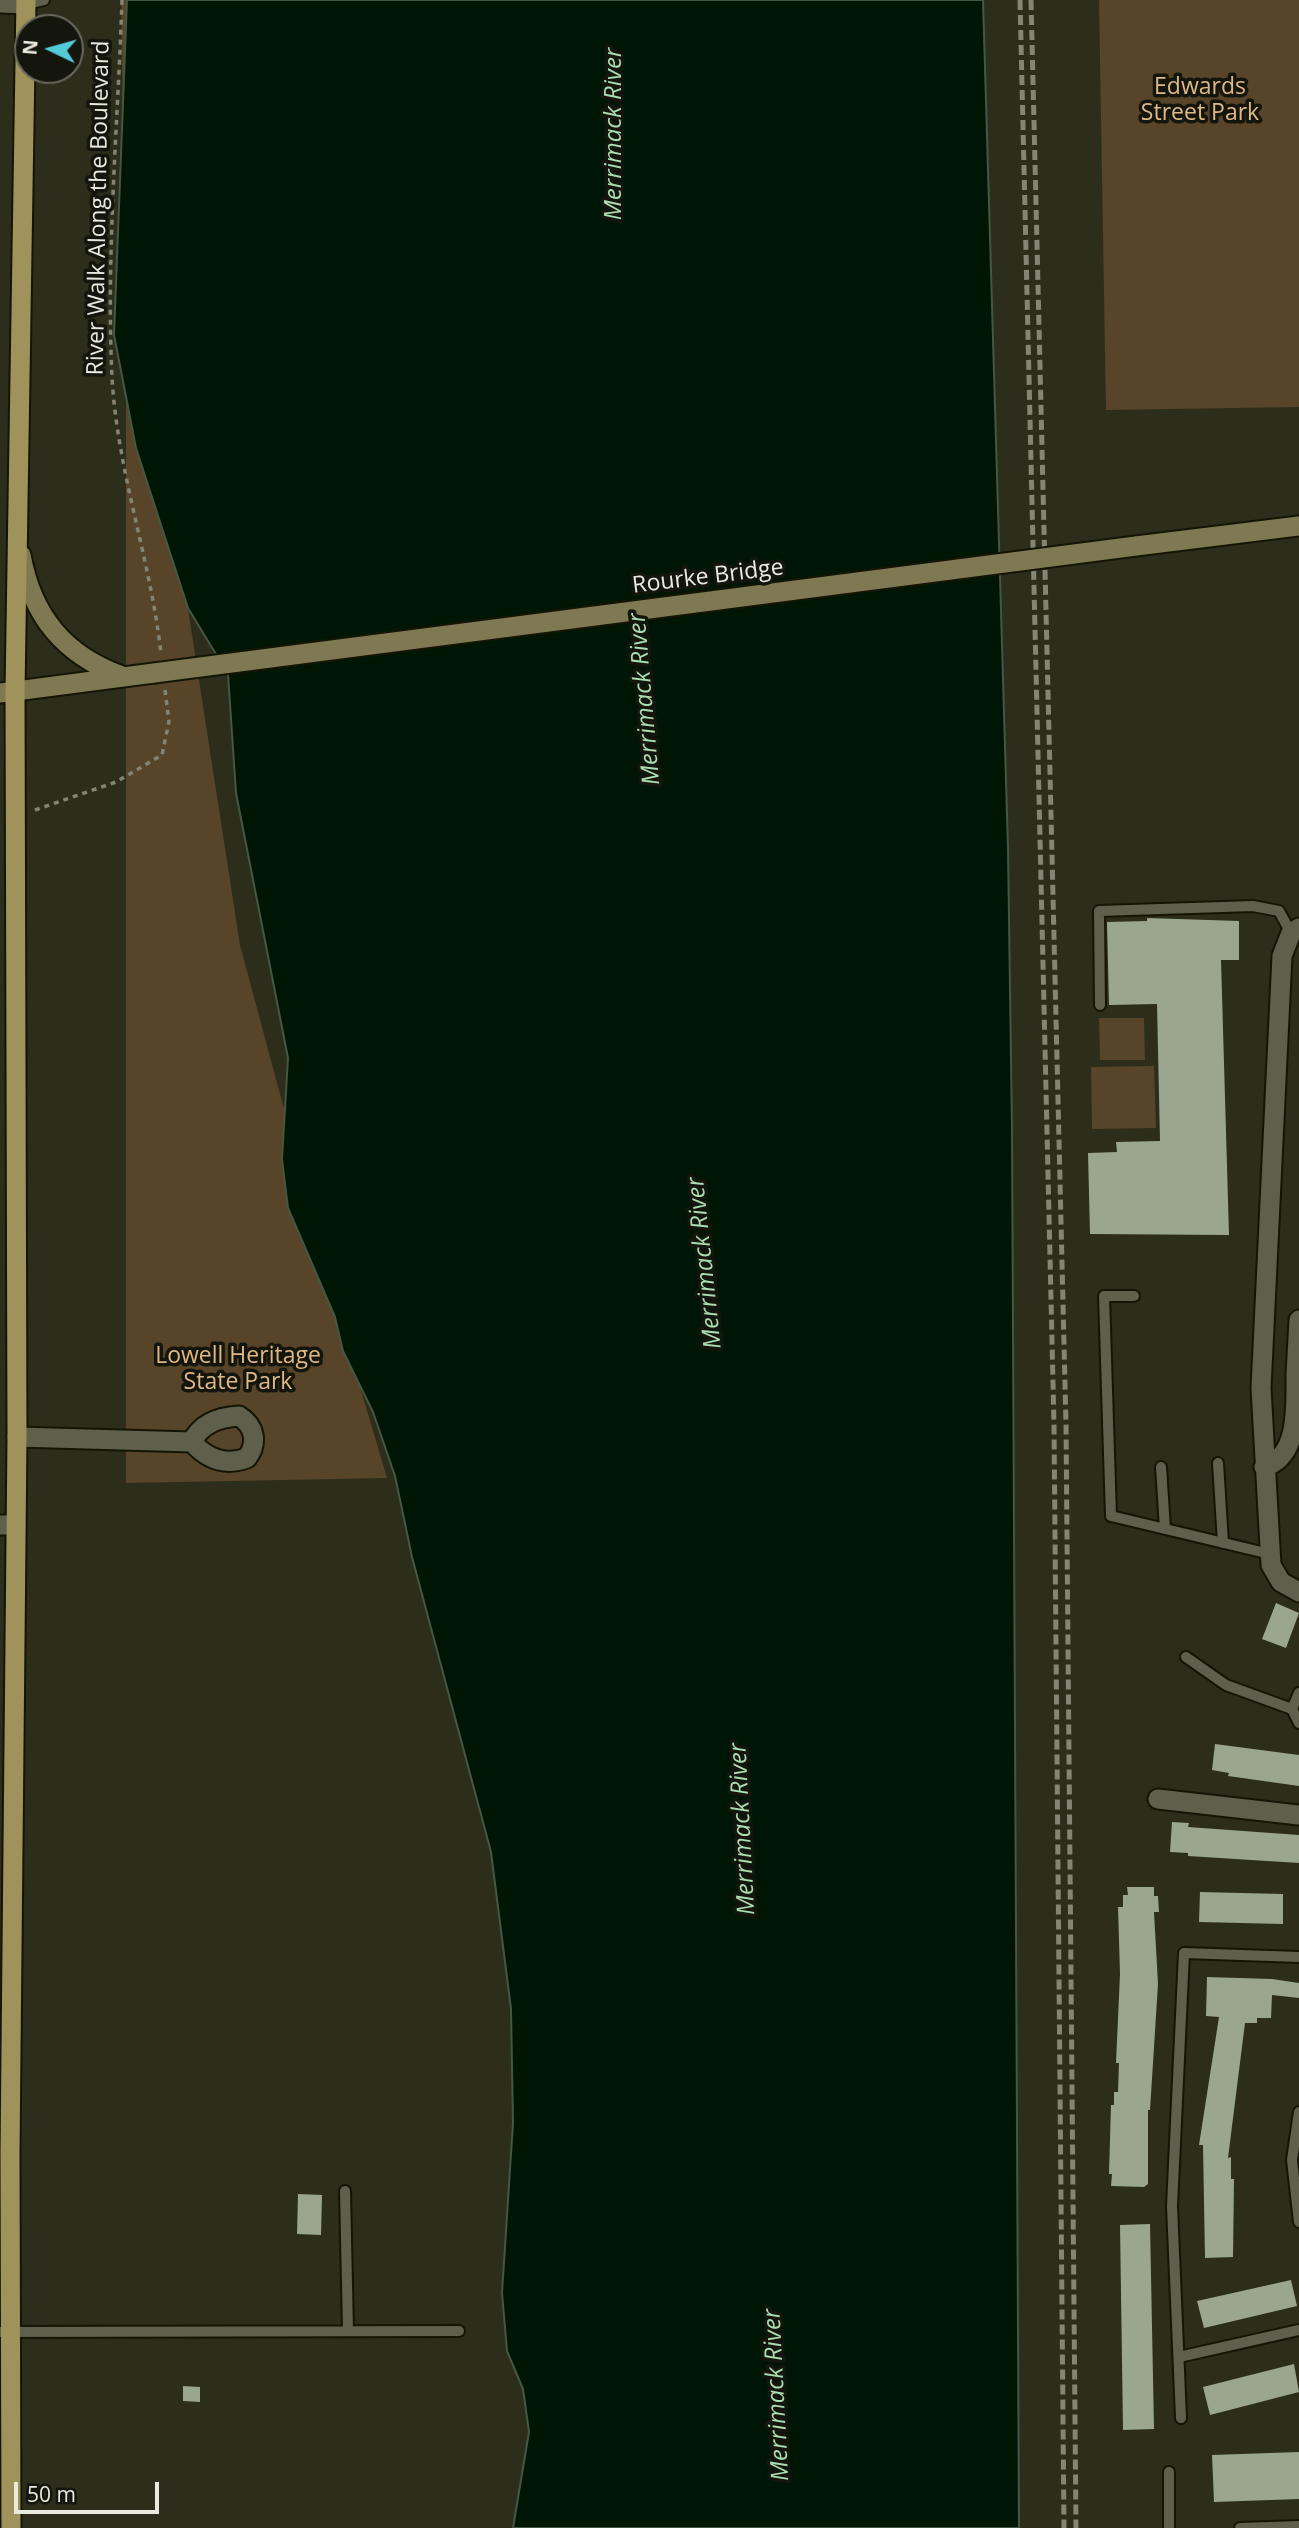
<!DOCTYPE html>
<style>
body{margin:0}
#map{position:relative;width:1299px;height:2528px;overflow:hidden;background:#2c2d1a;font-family:"Open Sans",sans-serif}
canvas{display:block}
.north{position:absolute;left:14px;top:14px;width:70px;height:70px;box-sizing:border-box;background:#14150c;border:2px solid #696a60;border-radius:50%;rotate:275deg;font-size:19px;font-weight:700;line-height:28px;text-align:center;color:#e9eade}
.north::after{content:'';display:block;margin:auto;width:24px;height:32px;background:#52cbd7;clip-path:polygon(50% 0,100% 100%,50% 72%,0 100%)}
.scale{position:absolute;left:14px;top:2482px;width:145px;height:32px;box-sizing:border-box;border:4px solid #e9eade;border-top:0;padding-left:9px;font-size:21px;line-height:24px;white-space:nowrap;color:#e9eade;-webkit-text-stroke:5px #14150c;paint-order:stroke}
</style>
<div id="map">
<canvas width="1299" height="2528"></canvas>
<div class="north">N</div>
<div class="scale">50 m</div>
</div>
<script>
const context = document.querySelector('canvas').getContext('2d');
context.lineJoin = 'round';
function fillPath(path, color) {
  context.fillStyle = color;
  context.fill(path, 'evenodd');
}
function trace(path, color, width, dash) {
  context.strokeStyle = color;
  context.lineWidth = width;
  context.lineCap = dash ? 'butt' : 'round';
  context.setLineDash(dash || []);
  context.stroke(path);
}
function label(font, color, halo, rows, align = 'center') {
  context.font = font + ' "Open Sans",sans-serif';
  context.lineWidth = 7;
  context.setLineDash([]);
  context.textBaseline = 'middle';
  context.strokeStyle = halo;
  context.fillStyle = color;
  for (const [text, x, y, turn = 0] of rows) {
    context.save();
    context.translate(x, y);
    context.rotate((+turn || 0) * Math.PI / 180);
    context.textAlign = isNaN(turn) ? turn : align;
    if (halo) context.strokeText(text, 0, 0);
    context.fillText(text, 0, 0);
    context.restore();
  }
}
fillPath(new Path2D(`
 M121,0h37l17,525 65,420 106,395 41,138 -261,5v-1193z
 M1099,0h200v407l-193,3z
 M1099,1018h45l1,42h-45z
 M1154,1066l2,62 -64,1 -1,-62z`), '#584529');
const water = new Path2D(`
 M127,0h856l25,848 4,281 7,1399h-506l16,-96 -6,-43 -16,-38 -5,-58 11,-170 -2,-114 -20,-157 -79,-295 -17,-81 -22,-64 -30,-61 -8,-34 -47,-109 -6,-49 6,-101 -52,-265 -8,-119 -40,-66 -52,-160 -22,-113z`);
fillPath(water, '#001604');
trace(water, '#465645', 2);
fillPath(new Path2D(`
 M1147,918l92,3v39h-18l8,275 -139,-1 -2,-81 29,-1 -1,-10 44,-1 -3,-137 -48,1 -2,-83 40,-1z
 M1276,1603l23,10 -13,35 -24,-9z
 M1215,1744l84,11v31l-71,-10 1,-3 -17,-3z
 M1172,1822l17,1 -1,4 111,8v28l-111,-7v-3l-18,-1z
 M1127,1887h27v9h4l1,16h-5l4,72 -8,126h-2v74l-4,3 -33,-1 1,-12h-3l2,-69h3v-13h4l1,-29h-3l4,-89 -2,-67h5v-12h5z
 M1200,1892l83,2v30l-84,-2z
 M1207,1977l65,2 27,4v15l-27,-3 -1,23h-14v5h-12l-17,135 3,-1v22h3l-1,78 -28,1 -2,-113h-4l20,-128 -13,-1z
 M298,2194l24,1 -1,40 -24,-1z
 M1150,2224l4,205 -31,1 -3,-205z
 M1291,2280l6,26 -93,22 -7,-27z
 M1294,2364l5,28 -89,23 -7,-28z
 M183,2386l17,1v15l-17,-1z
 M1299,2452v47l-85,3 -2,-47z`), '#9aa690');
const service = new Path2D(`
 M26,4l18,-4
 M1100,1005l-1,-94 154,-5 26,5 12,22
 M1134,1296h-30l7,220 159,38
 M1218,1463l5,80
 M1161,1467l4,62
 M1186,1657l40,28 66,24
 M1299,1693l-7,16 7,14
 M1299,2112l-7,48 7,62
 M345,2191l3,140
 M0,2332l459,-1
 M1179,2357l120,-27
 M1181,2418l-9,-212 12,-253 115,4
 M1169,2528v-56
 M1240,2528l59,-2`);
const minor = new Path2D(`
 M0,3l26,1
 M1299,928l-8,5 -9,23 -21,432 10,177 10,17 18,10
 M17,1437l175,5c9,-19 28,-25 47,-26 16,10 19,27 8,42 -22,8 -40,1 -55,-16
 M1264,1467c35,-10 32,-59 32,-93 1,-18 2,-36 3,-54
 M1158,1799l141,16`);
const tertiary = new Path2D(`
 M0,1525h16`);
const secondary = new Path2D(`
 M1136,546l163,-20
 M21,555c11,61 43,100 101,121
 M0,693l154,-20`);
const primary = new Path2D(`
 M11,2528l-1,-375 7,-716 -2,-746 11,-691`);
trace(service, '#141504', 14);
trace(minor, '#141504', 23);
trace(tertiary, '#141504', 23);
trace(secondary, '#141504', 23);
trace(primary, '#141504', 23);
trace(new Path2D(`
 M122,0c-4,123 -16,255 -10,377 5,94 39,184 49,277
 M35,810l81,-28 46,-27 7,-33 -4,-32`), '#838474', 3.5, [5, 5]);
trace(service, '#5e604b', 10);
trace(minor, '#5e604b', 19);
trace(tertiary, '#5e604b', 19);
trace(secondary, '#7f7953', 19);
trace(primary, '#9f925b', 19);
trace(new Path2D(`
 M1020,0l34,1425 10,1103
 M1031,0l35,1425 10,1103`), '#848575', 5, [10, 5]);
const secondaryBridge = new Path2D(`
 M154,673l982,-127`);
trace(secondaryBridge, '#141504', 23, []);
trace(secondaryBridge, '#7f7953', 19);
label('23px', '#deb885', '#14150c', [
 ["Edwards",1200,87],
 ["Street Park",1200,113],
 ["Lowell Heritage",238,1356],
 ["State Park",238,1382]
]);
label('23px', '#e9eade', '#14150c', [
 ["River Walk Along the Boulevard",99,208,-89],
 ["Rourke Bridge",708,577,-7]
]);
label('italic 24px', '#aaddb1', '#14150c', [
 ["Merrimack River",614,134,-90],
 ["Merrimack River",645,699,-95],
 ["Merrimack River",705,1263,-96],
 ["Merrimack River",743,1829,-93],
 ["Merrimack River",777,2395,-93]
]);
</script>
